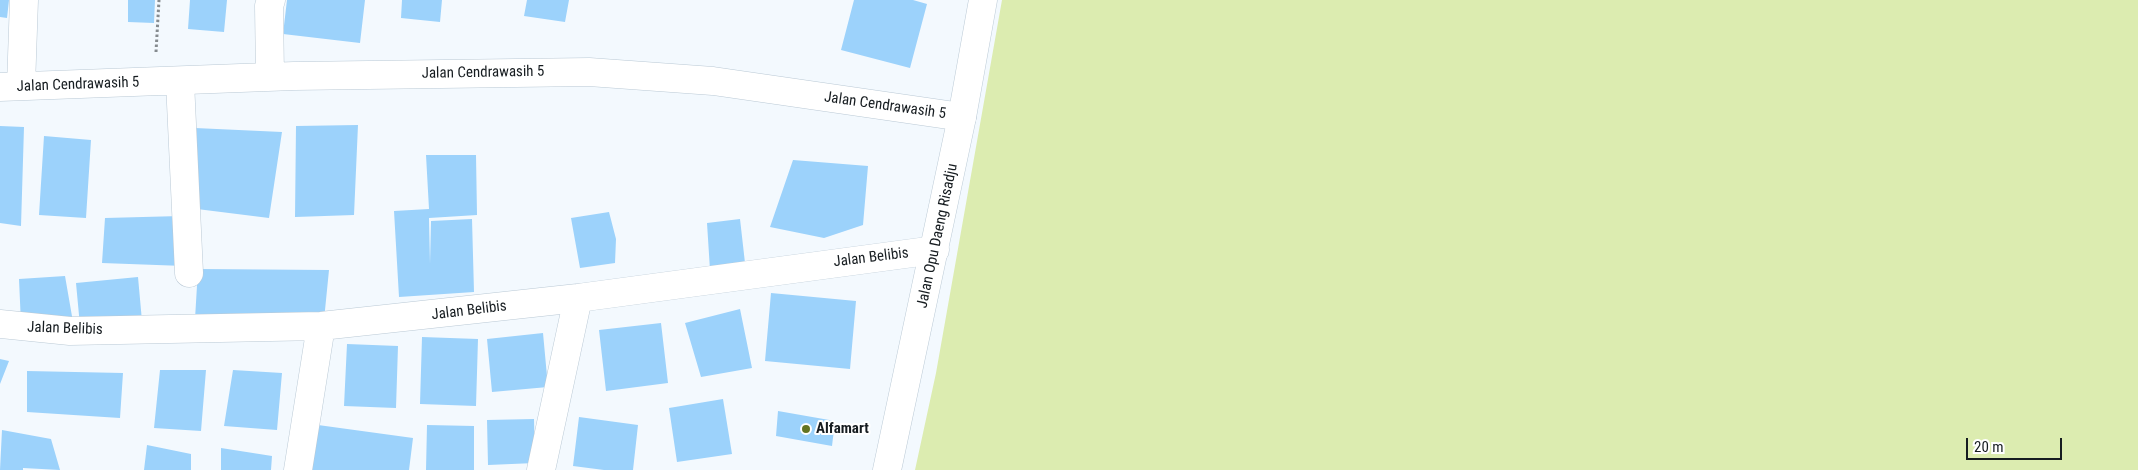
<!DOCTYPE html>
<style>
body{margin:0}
#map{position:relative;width:2138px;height:470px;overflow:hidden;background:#f3f9fe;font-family:"Roboto Condensed",sans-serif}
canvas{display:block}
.scale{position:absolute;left:1966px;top:438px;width:96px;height:22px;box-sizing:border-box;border:2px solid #161c20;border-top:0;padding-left:6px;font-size:15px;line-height:18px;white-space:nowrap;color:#161c20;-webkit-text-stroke:4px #fff;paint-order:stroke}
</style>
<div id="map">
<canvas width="2138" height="470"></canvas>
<div class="scale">20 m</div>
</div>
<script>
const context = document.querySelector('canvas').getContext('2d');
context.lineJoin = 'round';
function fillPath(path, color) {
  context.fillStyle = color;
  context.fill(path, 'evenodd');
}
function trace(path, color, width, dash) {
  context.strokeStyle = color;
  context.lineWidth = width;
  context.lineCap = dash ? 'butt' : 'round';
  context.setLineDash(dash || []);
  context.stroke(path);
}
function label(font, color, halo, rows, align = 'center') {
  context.font = font + ' "Roboto Condensed",sans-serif';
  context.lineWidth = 4;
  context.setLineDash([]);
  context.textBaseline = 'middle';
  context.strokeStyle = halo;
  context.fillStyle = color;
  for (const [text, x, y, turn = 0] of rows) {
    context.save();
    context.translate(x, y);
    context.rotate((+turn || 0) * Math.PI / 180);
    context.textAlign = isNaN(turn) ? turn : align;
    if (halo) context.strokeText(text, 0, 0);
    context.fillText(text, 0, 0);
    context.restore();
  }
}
fillPath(new Path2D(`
 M1002,0h1136v470h-1223l21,-97z`), '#dcecb0');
fillPath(new Path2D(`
 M0,0h9l-2,18 -7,-1z
 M128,0h27l-1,23 -26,-1z
 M190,0h37l-3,32 -36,-3z
 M287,0h78l-5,43 -77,-9z
 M402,0h40l-2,22 -39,-4z
 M527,0h42l-4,22 -41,-6z
 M854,0h59l14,4 -17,64 -69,-18z
 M358,125l-4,90 -59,2 1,-91z
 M0,126l24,1 -3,99 -21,-3z
 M195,128l87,4 -13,86 -80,-10z
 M44,136l47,4 -5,78 -47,-3z
 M426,155h50l1,60 -48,3 1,46 1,-43 41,-2 2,73 -75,5 -5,-86 35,-2z
 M793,160l75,6 -5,59 -39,13 -54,-11z
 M609,212l7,27 -1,24 -35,5 -9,-50z
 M181,216l3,50 -82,-3 3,-45z
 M740,219l5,44 -35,7 -3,-47z
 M198,269l131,1 -5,50 -129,-1z
 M65,276l8,46 -52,2 -2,-45z
 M138,277l4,44 -62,5 -4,-43z
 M771,293l85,8 -6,68 -85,-8z
 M740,309l12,59 -51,9 -16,-54z
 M661,323l7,60 -62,8 -7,-61z
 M543,333l5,54 -56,5 -5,-53z
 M422,337l56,2 -2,67 -56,-2z
 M347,344l51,2 -2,62 -52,-2z
 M0,359l9,2 -9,23z
 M160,370h46l-5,61 -47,-3z
 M233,370l49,3 -5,57 -53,-4z
 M27,371l96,2 -3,45 -93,-6z
 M723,399l9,55 -55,8 -8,-54z
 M778,411l57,10 -3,25 -56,-10z
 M579,417l59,8 -5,45h-29l-31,-4z
 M534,419l1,44 -47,2 -1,-45z
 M318,425l95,13 -4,32h-97z
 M427,425l47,1v44h-48z
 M2,430l49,9 9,31 -37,-2v2h-23z
 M147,445l44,9v16h-47z
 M221,448l51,8 -1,14h-50z`), '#9cd2fb');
const minor = new Path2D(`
 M270,77l-1,-71 2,-6
 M180,82l9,191
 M21,86l3,-86
 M0,87l294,-11 295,-4 124,9 249,36
 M0,324l70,7 251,-5 257,-28 357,-48
 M298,470l23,-144
 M541,470l37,-172`);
const secondary = new Path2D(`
 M887,470l75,-353 21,-117`);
trace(minor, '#bac9d5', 29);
trace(secondary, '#bac9d5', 29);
trace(new Path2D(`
 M156,52l3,-52`), '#858b8f', 3, [2.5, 2.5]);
trace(minor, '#fff', 28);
trace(secondary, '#fff', 28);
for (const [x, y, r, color] of [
 [806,429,5,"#637421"]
]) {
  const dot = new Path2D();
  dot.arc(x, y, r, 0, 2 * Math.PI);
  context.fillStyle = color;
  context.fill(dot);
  trace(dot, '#fff', 2);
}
label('15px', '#161c20', '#fff', [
 ["Jalan Cendrawasih 5",483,73,-1],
 ["Jalan Cendrawasih 5",78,85,-2],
 ["Jalan Cendrawasih 5",885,106,8],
 ["Jalan Opu Daeng Risadju",938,236,-78],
 ["Jalan Belibis",871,258,-7],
 ["Jalan Belibis",469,311,-7],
 ["Jalan Belibis",65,329,2]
]);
label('bold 15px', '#161c20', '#fff', [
 ["Alfamart",816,429]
], 'left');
</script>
